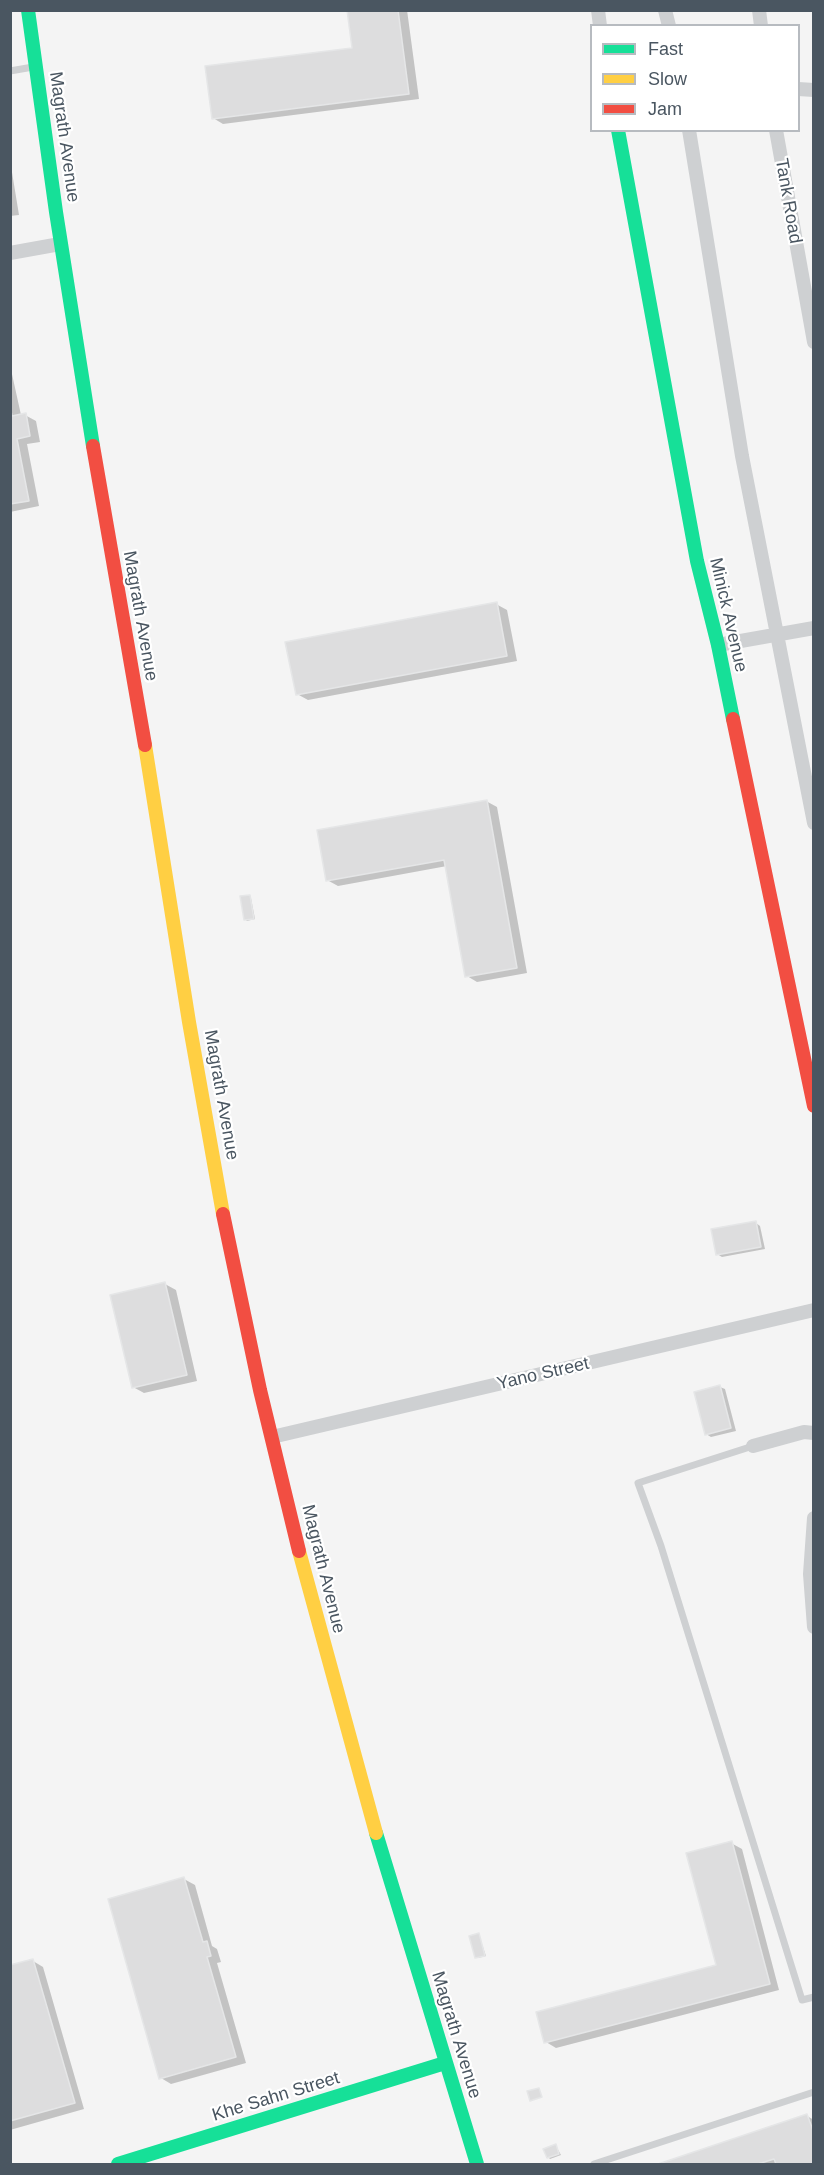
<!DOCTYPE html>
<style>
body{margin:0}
#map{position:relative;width:824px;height:2175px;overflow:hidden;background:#f4f4f4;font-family:Helvetica,sans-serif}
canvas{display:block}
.frame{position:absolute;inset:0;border:12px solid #4a5661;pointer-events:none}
.legend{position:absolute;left:590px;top:24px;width:210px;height:108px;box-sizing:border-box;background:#fff;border:2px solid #b7bbc0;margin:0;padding:8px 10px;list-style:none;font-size:18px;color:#4a5661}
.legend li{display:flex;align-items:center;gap:12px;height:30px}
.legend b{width:30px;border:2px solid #b7bbc0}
</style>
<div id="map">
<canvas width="824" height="2175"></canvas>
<div class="frame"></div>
<ul class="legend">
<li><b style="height:8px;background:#16e098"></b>Fast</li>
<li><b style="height:8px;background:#ffcf43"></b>Slow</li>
<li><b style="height:8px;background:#f24e42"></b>Jam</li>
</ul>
</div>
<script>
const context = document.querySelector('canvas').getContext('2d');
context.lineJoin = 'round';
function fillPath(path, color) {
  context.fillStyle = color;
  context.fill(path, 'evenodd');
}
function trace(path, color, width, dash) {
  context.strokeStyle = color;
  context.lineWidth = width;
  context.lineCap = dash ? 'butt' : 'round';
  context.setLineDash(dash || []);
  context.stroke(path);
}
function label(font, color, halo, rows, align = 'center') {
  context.font = font + ' Helvetica,sans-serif';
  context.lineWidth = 4.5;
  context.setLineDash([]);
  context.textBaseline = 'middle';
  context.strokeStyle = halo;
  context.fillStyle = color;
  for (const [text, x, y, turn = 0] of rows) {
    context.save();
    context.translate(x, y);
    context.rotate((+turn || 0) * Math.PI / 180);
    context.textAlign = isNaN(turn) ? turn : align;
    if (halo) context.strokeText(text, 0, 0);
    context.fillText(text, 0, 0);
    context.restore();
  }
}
fillPath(new Path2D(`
 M348,10h59l12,89 -196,25 -10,-6 141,-69z
 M10,160l9,55 -9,1z
 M10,365l11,50h4l11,6 4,21 -13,2 12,62 -29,6z
 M496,604l11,6 10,51 -209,39 -11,-6z
 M486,801l11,6 30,166 -50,9 -10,-6 -20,-110 -109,20 -11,-6z
 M249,896l2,2 4,21 -8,2 -2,-2z
 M756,1223l4,3 5,23 -43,8 -5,-3z
 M165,1284l11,6 21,91 -53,12 -11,-6z
 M720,1387l5,2 11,42 -25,6 -5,-3z
 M731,1843l11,6 37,141 -223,58 -10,-6 172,-76z
 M184,1879l11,6 17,61 5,3 4,13 -4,1 29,100 -75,21 -10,-6z
 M479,1935l7,21 -8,2 -2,-1z
 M33,1961l10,6 41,142 -74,21v-163z
 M807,2116l7,4v44h-151z
 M556,2146l5,9 -11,4 -2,-2z`), '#0003');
const building = new Path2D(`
 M347,10h51l11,84 -197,25 -7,-53 147,-18z
 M10,407l2,9 14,-3 4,23 -13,3 12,62 -19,3z
 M497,602l10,54 -211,39 -11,-53z
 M487,800l30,168 -52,9 -21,-117 -118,21 -9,-51z
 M250,895l4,24 -10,1 -4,-24z
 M756,1221l5,26 -45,8 -5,-26z
 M165,1282l22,93 -55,13 -22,-93z
 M720,1385l11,43 -26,7 -11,-43z
 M732,1841l38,143 -226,59 -8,-31 180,-47 -30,-112z
 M184,1877l19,65 4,-1 4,15 -4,1 29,100 -77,22 -51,-180z
 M479,1933l6,23 -10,2 -6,-22z
 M33,1959l42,144 -65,18v-156z
 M539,2088l3,9 -12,4 -3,-10z
 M807,2114l7,19v31h-38l-2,-5 -16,5h-100z
 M556,2144l3,10 -12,4 -4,-9z`);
fillPath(building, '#ddddde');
trace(building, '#e5e6e7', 1.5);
trace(new Path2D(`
 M10,71l23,-4
 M753,1446l-115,37 23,63 141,454 12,-3
 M594,2164l220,-72`), '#ced0d2', 7);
trace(new Path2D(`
 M598,10l2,16
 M665,10l4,16
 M759,10l2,16
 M798,89l16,1
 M689,130l53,326 72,367
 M776,130l38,212
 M10,253l50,-9
 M718,645l96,-17
 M272,1437l542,-127
 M753,1446l51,-14 10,1
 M814,1518l-4,56 4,53`), '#ced0d2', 14);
trace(new Path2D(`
 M28,10l28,202 37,234
 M618,130l79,431 21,84 15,74
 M376,1833l101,331
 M118,2164l327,-101`), '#16e098', 14);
trace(new Path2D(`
 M145,745l44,277 34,192
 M299,1551l77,282`), '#ffcf43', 14);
trace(new Path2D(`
 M93,446l52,299
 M733,719l81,387
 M223,1214l37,176 39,161`), '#f24e42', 14);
label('18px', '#4a5661', '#fff', [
 ["Magrath Avenue",64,137,82],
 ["Tank Road",788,201,80],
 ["Minick Avenue",728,615,77],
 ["Magrath Avenue",140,616,80],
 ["Magrath Avenue",221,1095,80],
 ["Yano Street",543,1374,-13],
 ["Magrath Avenue",323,1569,76],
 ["Magrath Avenue",456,2035,73],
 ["Khe Sahn Street",276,2097,-17]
]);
</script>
